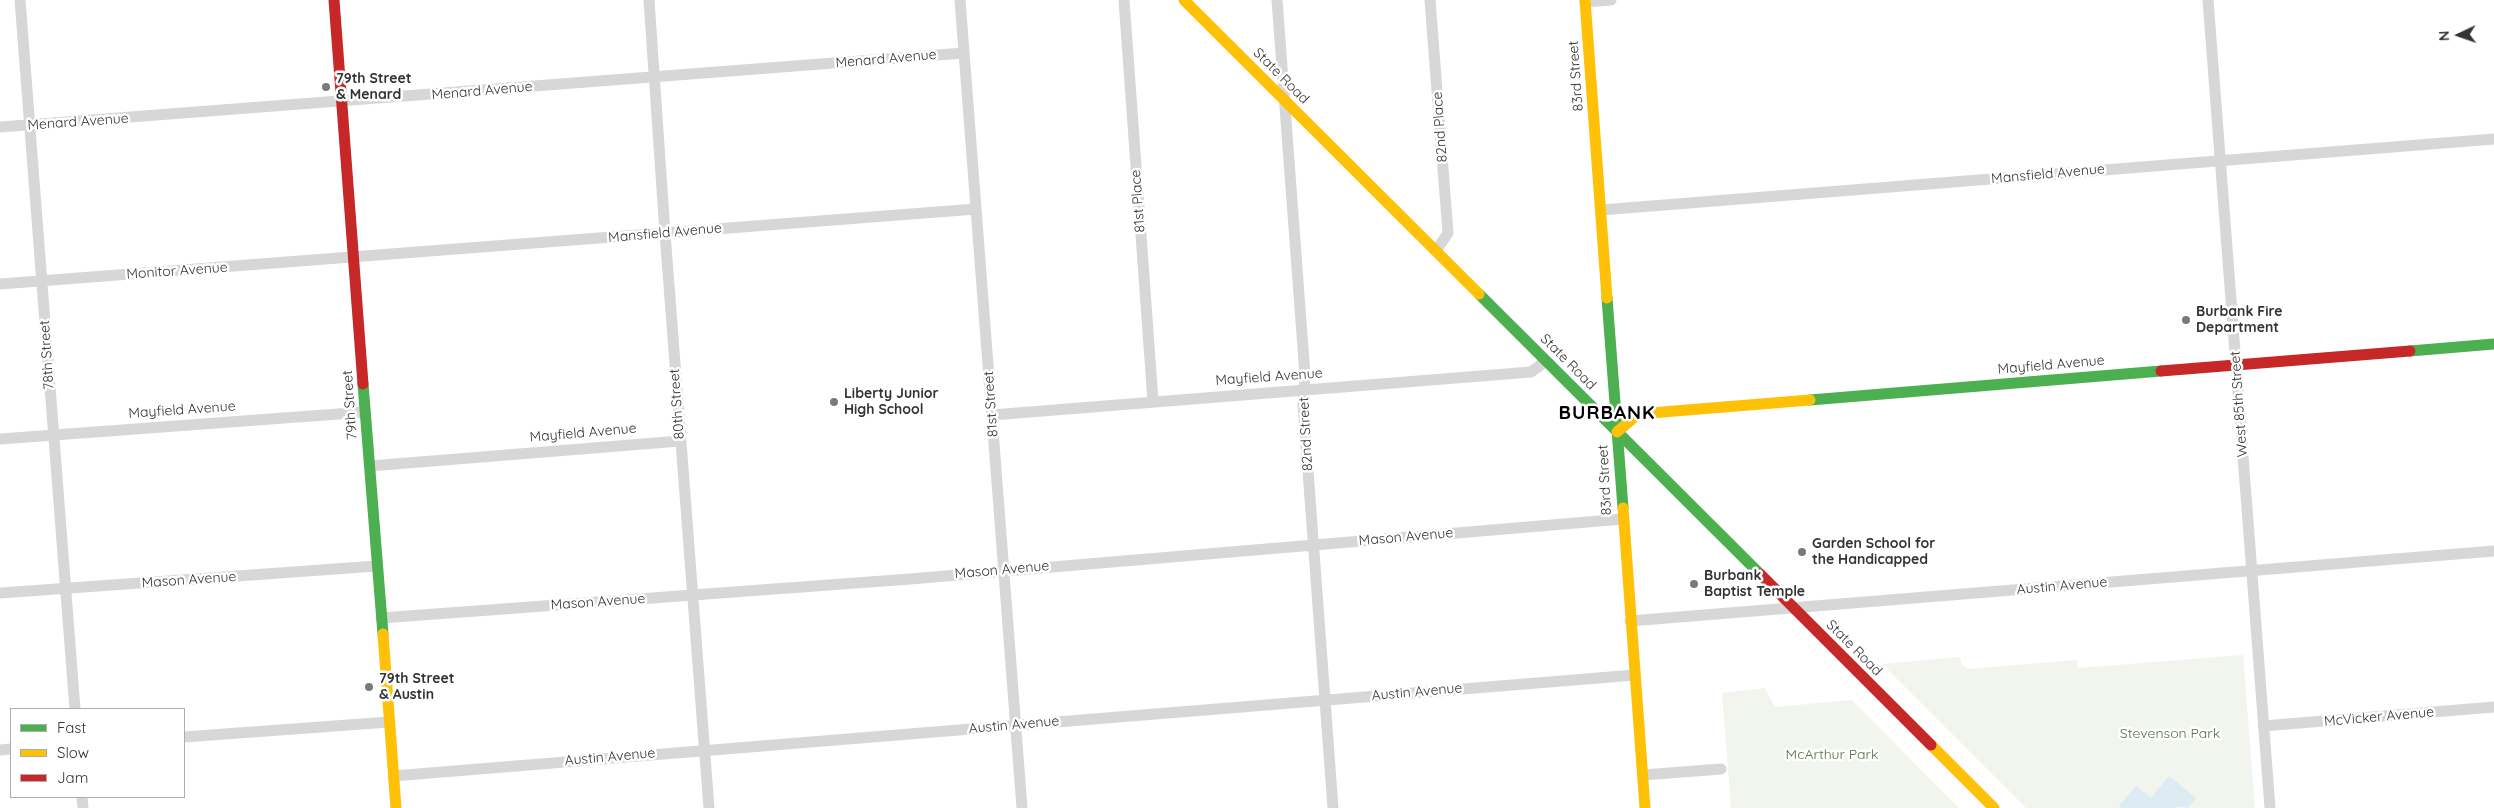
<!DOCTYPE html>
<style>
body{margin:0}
#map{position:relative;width:2494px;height:808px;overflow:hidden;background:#fff;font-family:Quicksand,sans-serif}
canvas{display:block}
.legend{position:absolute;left:10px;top:708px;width:175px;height:90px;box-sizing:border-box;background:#fff;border:1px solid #adadad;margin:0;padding:6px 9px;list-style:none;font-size:15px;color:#333}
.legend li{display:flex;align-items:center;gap:10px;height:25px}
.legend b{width:25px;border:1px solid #adadad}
.north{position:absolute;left:2434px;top:10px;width:50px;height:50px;-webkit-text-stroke:4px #fff;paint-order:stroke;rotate:267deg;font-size:14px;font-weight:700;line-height:20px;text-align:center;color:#333}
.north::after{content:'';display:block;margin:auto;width:18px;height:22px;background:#333;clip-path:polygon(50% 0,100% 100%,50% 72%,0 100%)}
</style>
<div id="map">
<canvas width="2494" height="808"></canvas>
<ul class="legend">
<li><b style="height:6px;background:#4caf50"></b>Fast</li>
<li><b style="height:6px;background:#ffc107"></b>Slow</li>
<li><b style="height:6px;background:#c62828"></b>Jam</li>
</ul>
<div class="north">N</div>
</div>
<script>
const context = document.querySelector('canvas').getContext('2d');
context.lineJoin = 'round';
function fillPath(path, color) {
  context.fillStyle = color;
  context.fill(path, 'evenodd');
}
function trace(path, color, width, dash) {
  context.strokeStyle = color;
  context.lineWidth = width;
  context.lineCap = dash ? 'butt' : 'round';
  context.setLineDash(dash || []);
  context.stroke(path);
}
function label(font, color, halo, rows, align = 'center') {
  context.font = font + ' Quicksand,sans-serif';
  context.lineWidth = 5;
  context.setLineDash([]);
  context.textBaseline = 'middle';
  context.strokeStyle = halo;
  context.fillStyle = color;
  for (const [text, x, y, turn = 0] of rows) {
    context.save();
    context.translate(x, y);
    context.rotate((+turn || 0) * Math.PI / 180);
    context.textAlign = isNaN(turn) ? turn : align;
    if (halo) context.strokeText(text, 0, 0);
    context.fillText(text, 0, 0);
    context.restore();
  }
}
fillPath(new Path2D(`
 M2243,655l12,153h-229l-144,-144 78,-7 1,7 8,5 108,-9 1,8z
 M1765,688l10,19 77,-7 107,108h-228l-9,-115z`), '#f1f5ed');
fillPath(new Path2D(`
 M2169,776l27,22 -8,10 -11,-2 -1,2h-55l-2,-2 17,-20 15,12z`), '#ddebf3');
trace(new Path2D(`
 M20,0l55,709
 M649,0l16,233 44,575
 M960,0l62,808
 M1124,0l29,401
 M1277,0l28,375 -2,29 30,404
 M1430,0l18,233 -12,18
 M2208,0l62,808
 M1585,2l26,-2
 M0,127l964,-74
 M1601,210l893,-71
 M0,284l976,-75
 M992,415l539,-43 15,-11
 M0,439l365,-27
 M370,466l310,-25
 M0,593l377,-27
 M381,618l529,-39 713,-60
 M1630,621l864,-70
 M2263,726l231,-19
 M184,737l205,-15
 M0,750l11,-1
 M1643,775l78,-6
 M393,776l1242,-101
 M82,797l1,11`), '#d7d7d7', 11);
trace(new Path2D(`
 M1479,294l281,280
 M1607,298l16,210
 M2410,351l84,-7
 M363,384l20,250
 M1810,400l351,-29`), '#4caf50', 11);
trace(new Path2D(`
 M1184,0l295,294
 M1585,0l22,298
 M1617,432l21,-18 172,-14
 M1623,508l22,300
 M383,634l13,174
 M1931,745l63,63`), '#ffc107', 11);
trace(new Path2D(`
 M334,0l29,384
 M2161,371l249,-20
 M1760,574l171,171`), '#c62828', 11);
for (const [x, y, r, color] of [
 [326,87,5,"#7a7a7a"],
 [2186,320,5,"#7a7a7a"],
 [834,402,5,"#7a7a7a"],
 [1802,552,5,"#7a7a7a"],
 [1694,584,5,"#7a7a7a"],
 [369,687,5,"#7a7a7a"]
]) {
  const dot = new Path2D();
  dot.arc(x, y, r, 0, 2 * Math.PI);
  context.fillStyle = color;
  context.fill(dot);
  trace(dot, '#fff', 2);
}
label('14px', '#333', '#fff', [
 ["Menard Avenue",886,59,-5],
 ["State Road",1281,76,45],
 ["83rd Street",1576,76,-94],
 ["Menard Avenue",482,91,-5],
 ["Menard Avenue",78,122,-4],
 ["82nd Place",1440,127,-94],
 ["Mansfield Avenue",2048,174,-5],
 ["81st Place",1138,201,-94],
 ["Mansfield Avenue",665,233,-5],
 ["Monitor Avenue",177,271,-4],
 ["78th Street",47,355,-94],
 ["State Road",1568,362,45],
 ["Mayfield Avenue",2051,365,-5],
 ["Mayfield Avenue",1269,377,-4],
 ["80th Street",677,404,-94],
 ["81st Street",991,404,-94],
 ["West 85th Street",2239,404,-94],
 ["79th Street",350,405,-94],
 ["Mayfield Avenue",182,410,-4],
 ["Mayfield Avenue",583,433,-5],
 ["82nd Street",1306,434,-93],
 ["83rd Street",1605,480,-93],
 ["Mason Avenue",1406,537,-5],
 ["Mason Avenue",1002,570,-5],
 ["Mason Avenue",189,580,-4],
 ["Austin Avenue",2062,586,-5],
 ["Mason Avenue",598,602,-4],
 ["State Road",1854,648,45],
 ["Austin Avenue",1417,692,-5],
 ["McVicker Avenue",2379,717,-5],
 ["Austin Avenue",1014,725,-5],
 ["Austin Avenue",610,757,-5]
]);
label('bold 14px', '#333', '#fff', [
 ["79th Street",336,79],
 ["& Menard",336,95],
 ["Burbank Fire",2196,312],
 ["Department",2196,328],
 ["Liberty Junior",844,394],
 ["High School",844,410],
 ["Garden School for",1812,544],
 ["the Handicapped",1812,560],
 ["Burbank",1704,576],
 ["Baptist Temple",1704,592],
 ["79th Street",379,679],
 ["& Austin",379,695]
], 'left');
label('14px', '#56703f', '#fff', [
 ["Stevenson Park",2170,734],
 ["McArthur Park",1832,755]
]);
context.letterSpacing = '1px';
label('bold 19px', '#000', '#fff', [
 ["BURBANK",1607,413]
]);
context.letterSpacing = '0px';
</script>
